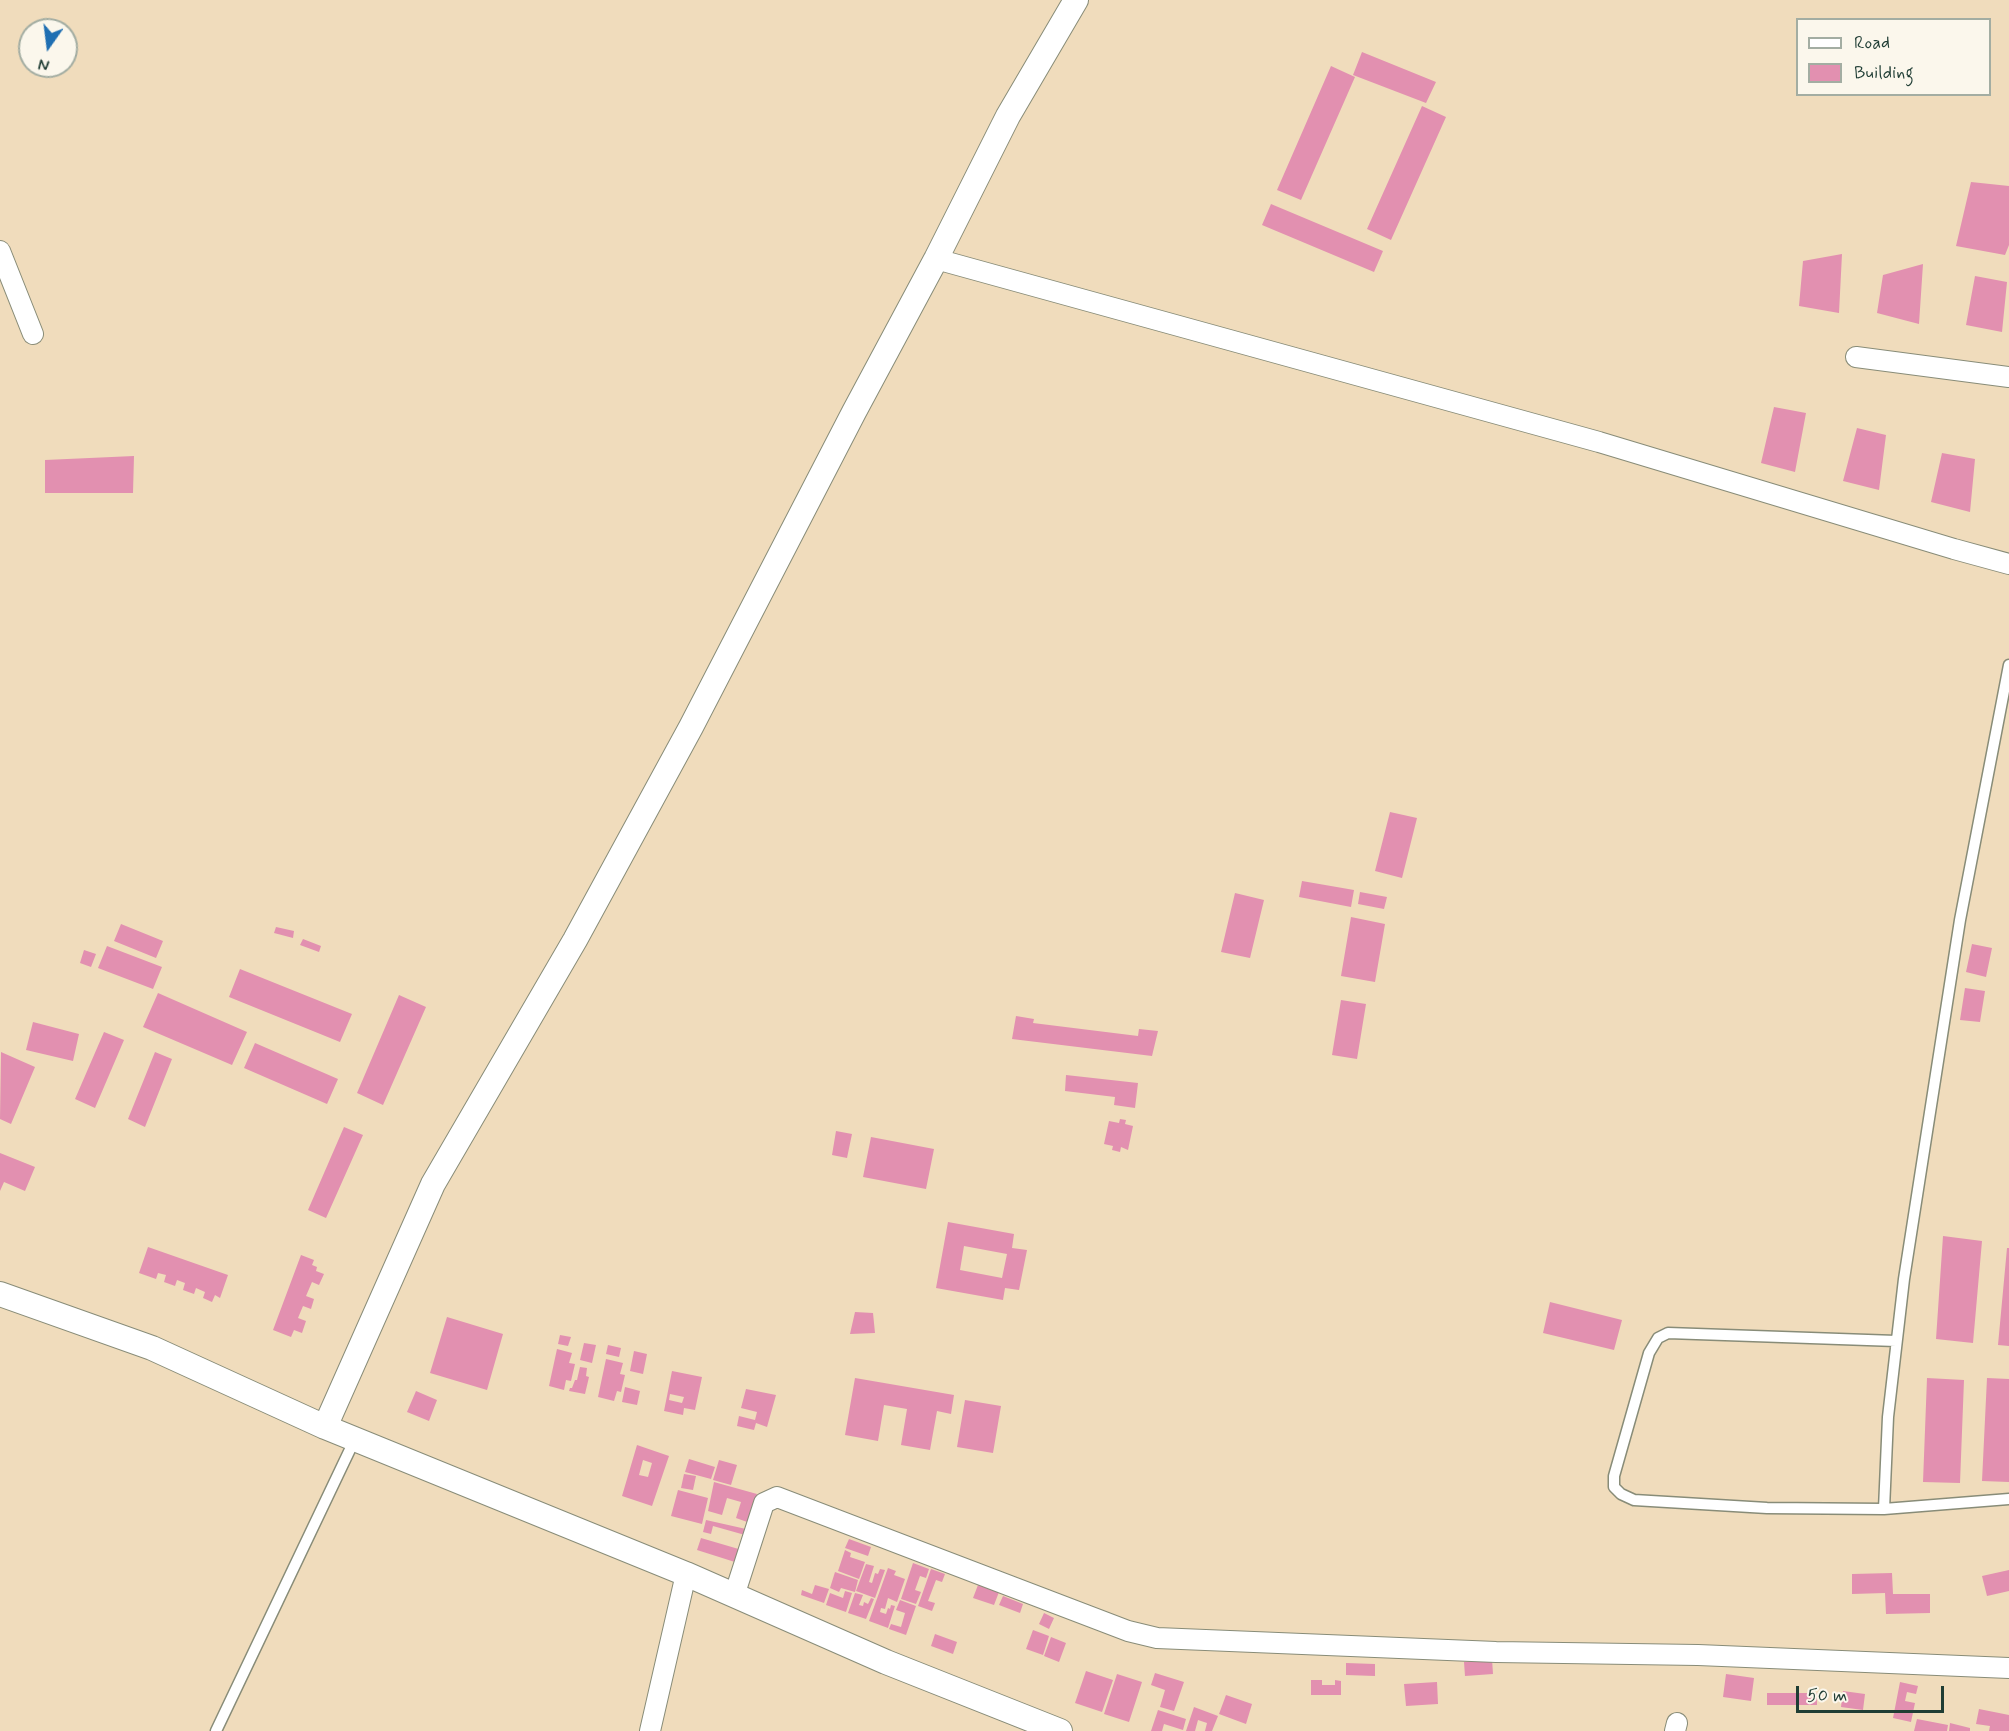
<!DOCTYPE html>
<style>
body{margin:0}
#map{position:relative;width:2009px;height:1731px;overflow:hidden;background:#f0dcbc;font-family:Mynerve,sans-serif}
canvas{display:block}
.legend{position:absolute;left:1796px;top:18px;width:195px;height:78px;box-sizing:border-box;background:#fbf7ec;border:2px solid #a3ada2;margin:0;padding:8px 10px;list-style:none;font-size:18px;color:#1f3d34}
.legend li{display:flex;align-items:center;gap:12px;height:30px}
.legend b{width:30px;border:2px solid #a3ada2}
.north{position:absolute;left:18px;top:18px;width:60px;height:60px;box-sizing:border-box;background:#fbf7ec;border:2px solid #a3ada2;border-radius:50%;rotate:194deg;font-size:16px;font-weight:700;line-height:24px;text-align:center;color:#1f3d34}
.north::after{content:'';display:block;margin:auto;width:21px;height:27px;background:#1f6fb2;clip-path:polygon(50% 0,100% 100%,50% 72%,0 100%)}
.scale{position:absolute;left:1796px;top:1686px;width:148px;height:27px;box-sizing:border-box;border:3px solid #1f3d34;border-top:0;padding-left:8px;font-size:18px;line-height:21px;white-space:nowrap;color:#1f3d34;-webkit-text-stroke:4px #fbf7ec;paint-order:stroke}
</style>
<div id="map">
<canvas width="2009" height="1731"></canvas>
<ul class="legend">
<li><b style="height:8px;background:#fff"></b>Road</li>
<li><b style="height:16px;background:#e290b0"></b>Building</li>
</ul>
<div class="north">N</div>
<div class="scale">50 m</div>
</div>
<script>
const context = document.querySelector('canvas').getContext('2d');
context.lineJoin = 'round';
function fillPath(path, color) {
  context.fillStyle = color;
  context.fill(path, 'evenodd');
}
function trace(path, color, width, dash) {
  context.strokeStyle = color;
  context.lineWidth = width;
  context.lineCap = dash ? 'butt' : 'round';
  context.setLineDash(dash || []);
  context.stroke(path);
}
fillPath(new Path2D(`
 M1362,52l74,30 -10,21 -73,-28z
 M1331,66l24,11 -54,123 -24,-10z
 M1422,106l24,11 -55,123 -24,-11z
 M1971,182l38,4v59l-4,10 -49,-9z
 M1271,204l112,47 -9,21 -112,-47z
 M1842,254l-3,59 -40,-7 4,-45z
 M1923,264l-4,60 -42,-11 6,-38z
 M1975,276l32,6 -5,50 -36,-7z
 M1774,407l32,6 -11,59 -34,-9z
 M1857,428l29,7 -7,55 -36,-9z
 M1942,453l33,6 -5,53 -39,-10z
 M134,456l-1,37h-88v-33z
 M1390,812l27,6 -15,60 -27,-7z
 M1302,881l52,9 -3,17 -52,-10z
 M1360,892l27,5 -3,12 -26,-5z
 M1235,893l29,7 -14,58 -29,-6z
 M1351,917l34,7 -10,58 -34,-6z
 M121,924l42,17 -7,17 -42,-17z
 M276,927l18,4 -1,7 -19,-5z
 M303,939l18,7 -2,6 -19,-7z
 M1972,944l20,4 -6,29 -20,-5z
 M107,946l55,21 -9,22 -55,-21z
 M84,950l12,4 -5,13 -11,-4z
 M240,969l112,45 -12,28 -111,-45z
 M1965,988l20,3 -5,31 -20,-2z
 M158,993l89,39 -15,33 -89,-38z
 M399,995l27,12 -43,98 -26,-12z
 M1341,1000l25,4 -9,55 -25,-4z
 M1016,1016l18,3 -1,4 105,13 1,-7 19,2 -6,25 -140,-17z
 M33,1022l46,12 -6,27 -47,-11z
 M104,1032l20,8 -29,68 -20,-9z
 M255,1043l83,36 -11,25 -83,-36z
 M1,1052l34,15 -24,57 -11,-5z
 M155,1052l17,7 -27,68 -17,-8z
 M1066,1075l72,8 -3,25 -21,-3 1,-8 -50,-6z
 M1120,1119l6,1 -1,4 8,2 -5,24 -7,-3 -1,5 -8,-2 1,-4 -9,-2 5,-23 10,2z
 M344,1127l19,8 -37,83 -18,-8z
 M836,1131l16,3 -5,24 -15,-3z
 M871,1137l63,12 -8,40 -63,-12z
 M0,1153l35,14 -10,24 -21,-9 -4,9z
 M948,1222l66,12 -2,14 15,2 -8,40 -14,-2 -2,12 -67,-12zM964,1246l43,8 -5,24 -42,-8z
 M1943,1236l39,5 -9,102 -37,-4z
 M148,1247l80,28 -8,23 -5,-3 -3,7 -9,-4 2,-6 -9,-4 -2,6 -11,-4 2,-7 -8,-3 -2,6 -11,-4 2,-7 -8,-2 -2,6 -17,-6z
 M2007,1248h2v98l-11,-1z
 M301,1255l13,5 -2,5 5,2 -1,4 8,3 -5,11 -7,-3 -6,14 8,3 -3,10 -8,-3 -5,12 8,3 -4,12 -8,-3 -3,7 -18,-7z
 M1550,1302l72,18 -8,30 -71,-17z
 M855,1312l18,1 2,20 -25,1z
 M447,1317l56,17 -16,56 -57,-17z
 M560,1335l11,2 -3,9 -10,-2z
 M584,1343l12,2 -4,18 -12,-3z
 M608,1345l13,3 -2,9 -13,-3z
 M557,1349l15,4 -3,10 6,1 -4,17 -5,-1 -2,10 -15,-4z
 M634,1351l13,3 -4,20 -13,-3z
 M606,1359l17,4 -3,11 5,1 -4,17 -4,-1 -3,10 -16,-4z
 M580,1367l7,1 -1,8 3,1 -4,17 -16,-3 1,-3h2l3,-8h2z
 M672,1371l30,6 -7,33 -11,-2 -1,7 -19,-4zM670,1394l14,3 -2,6 -13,-3z
 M855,1378l99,17 -3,19 -14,-3 -7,39 -29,-5 6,-36 -23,-4 -6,36 -33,-6z
 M1927,1378l37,2 -4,103 -37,-1z
 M1987,1378l22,1v103l-27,-1z
 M625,1387l15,4 -3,14 -15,-3z
 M746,1389l30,6 -9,32 -11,-4 -2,7 -17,-4 2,-10 16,4 2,-8 -16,-4z
 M416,1391l21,9 -8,21 -22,-9z
 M965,1400l36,6 -8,47 -36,-6z
 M637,1445l32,11 -17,50 -30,-10zM643,1460l9,3 -4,14 -9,-2z
 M689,1459l26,8 -4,12 -26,-7z
 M719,1460l18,5 -6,20 -18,-5z
 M684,1474l12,2 -3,14 -12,-2z
 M714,1482l43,12 -7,29 -14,-5 5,-16 -14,-4 -5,17 -14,-4z
 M678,1490l30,8 -6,26 -31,-8z
 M706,1520l40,9 -1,6 -32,-9 -2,8 -8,-2z
 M701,1538l41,12 -4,13 -41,-13z
 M849,1539l22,8 -3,9 -23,-8z
 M845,1550l6,3 -1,4 15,5 -6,17 -21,-8z
 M913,1563l16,6 -3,9 -6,-2 -5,14 6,2 -5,12 -15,-5z
 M866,1564l8,2 -5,16 3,1 3,-10 3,1 2,-5 5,1 -10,28 -19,-7z
 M888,1568l8,3 -2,4 11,4 -8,23 -9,-4 -3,11 -4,-1 -1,4 6,2 2,-6 2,1 1,-4 4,1 -7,22 -19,-7z
 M931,1569l14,5 -3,8 -6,-2 -8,21 7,2 -3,8 -14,-5z
 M2009,1570v21l-22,5 -5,-20z
 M835,1572l23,8 -3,12 -14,-4 -2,4 -9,-4z
 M1892,1573l1,21h37v19l-44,1 -1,-21 -33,1v-20z
 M815,1585l14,4 -5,14 -23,-8 1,-5 10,4z
 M978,1585l21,7 -5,13 -21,-7z
 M845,1591l7,2 -6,19 -20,-7 4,-12 13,5z
 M855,1593l8,2 -4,10 4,1 1,-4 4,2 3,-6 3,1 -8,20 -18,-6z
 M1003,1596l20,8 -3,9 -21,-8z
 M900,1600l16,6 -10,29 -17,-6 2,-5 10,3 4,-14 -9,-3z
 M1044,1613l10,5 -5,11 -10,-5z
 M1033,1630l16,6 -6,19 -17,-6z
 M935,1634l22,8 -4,12 -22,-8z
 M1051,1637l15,6 -7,19 -15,-6z
 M1492,1659l1,15 -28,2 -1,-14z
 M1346,1663l29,1v12l-29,-1z
 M1086,1671l27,9 -11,32 -27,-9z
 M1155,1673l29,9 -10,29 -14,-4 5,-17 -14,-5z
 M1117,1674l25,8 -13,40 -25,-8z
 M1726,1674l28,4 -3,23 -28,-4z
 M1311,1680h11v5h13v-5l6,1v14h-30z
 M1437,1682l1,22 -32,2 -2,-22z
 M1900,1682l18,4 -2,8 -9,-2 -2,9 10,2 -4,19 -18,-4z
 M1843,1691l22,3 -2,16 -22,-3z
 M1767,1693h50v12h-50z
 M1226,1695l26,9 -6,20 -27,-10z
 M1194,1707l24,9 -6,15h-7l2,-8 -9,-3 -3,11h-9z
 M1979,1709l30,6v16h-20l1,-5 -14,-2z
 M1158,1710l28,9 -3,11 -19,-6 -2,7h-11z
 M1917,1719l31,6 -1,6h-33z
 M1950,1723l20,5v3h-21z`), '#e290b0');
const service = new Path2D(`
 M1896,1341l-228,-8 -10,5 -9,15 -35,123v11l7,7 13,6 133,8 117,1 125,-10
 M1884,1509l4,-92 16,-138 56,-359 49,-255
 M216,1731l139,-292`);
const minor = new Path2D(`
 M0,251l33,83
 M936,259l663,183 355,107 55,15
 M1856,357l153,20
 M734,1596l30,-93 13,-6 351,134 29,7 339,14 202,3 311,13
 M650,1731l36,-157
 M1675,1731l2,-8`);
const tertiary = new Path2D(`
 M0,1294l152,54 173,79 361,147 200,88 174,69
 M325,1427l108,-243 142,-244 116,-213 163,-315 82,-153 72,-143 68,-116`);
trace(service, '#888c78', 13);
trace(minor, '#888c78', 22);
trace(tertiary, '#888c78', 26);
trace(service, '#fff', 10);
trace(minor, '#fff', 20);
trace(tertiary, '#fff', 24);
</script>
